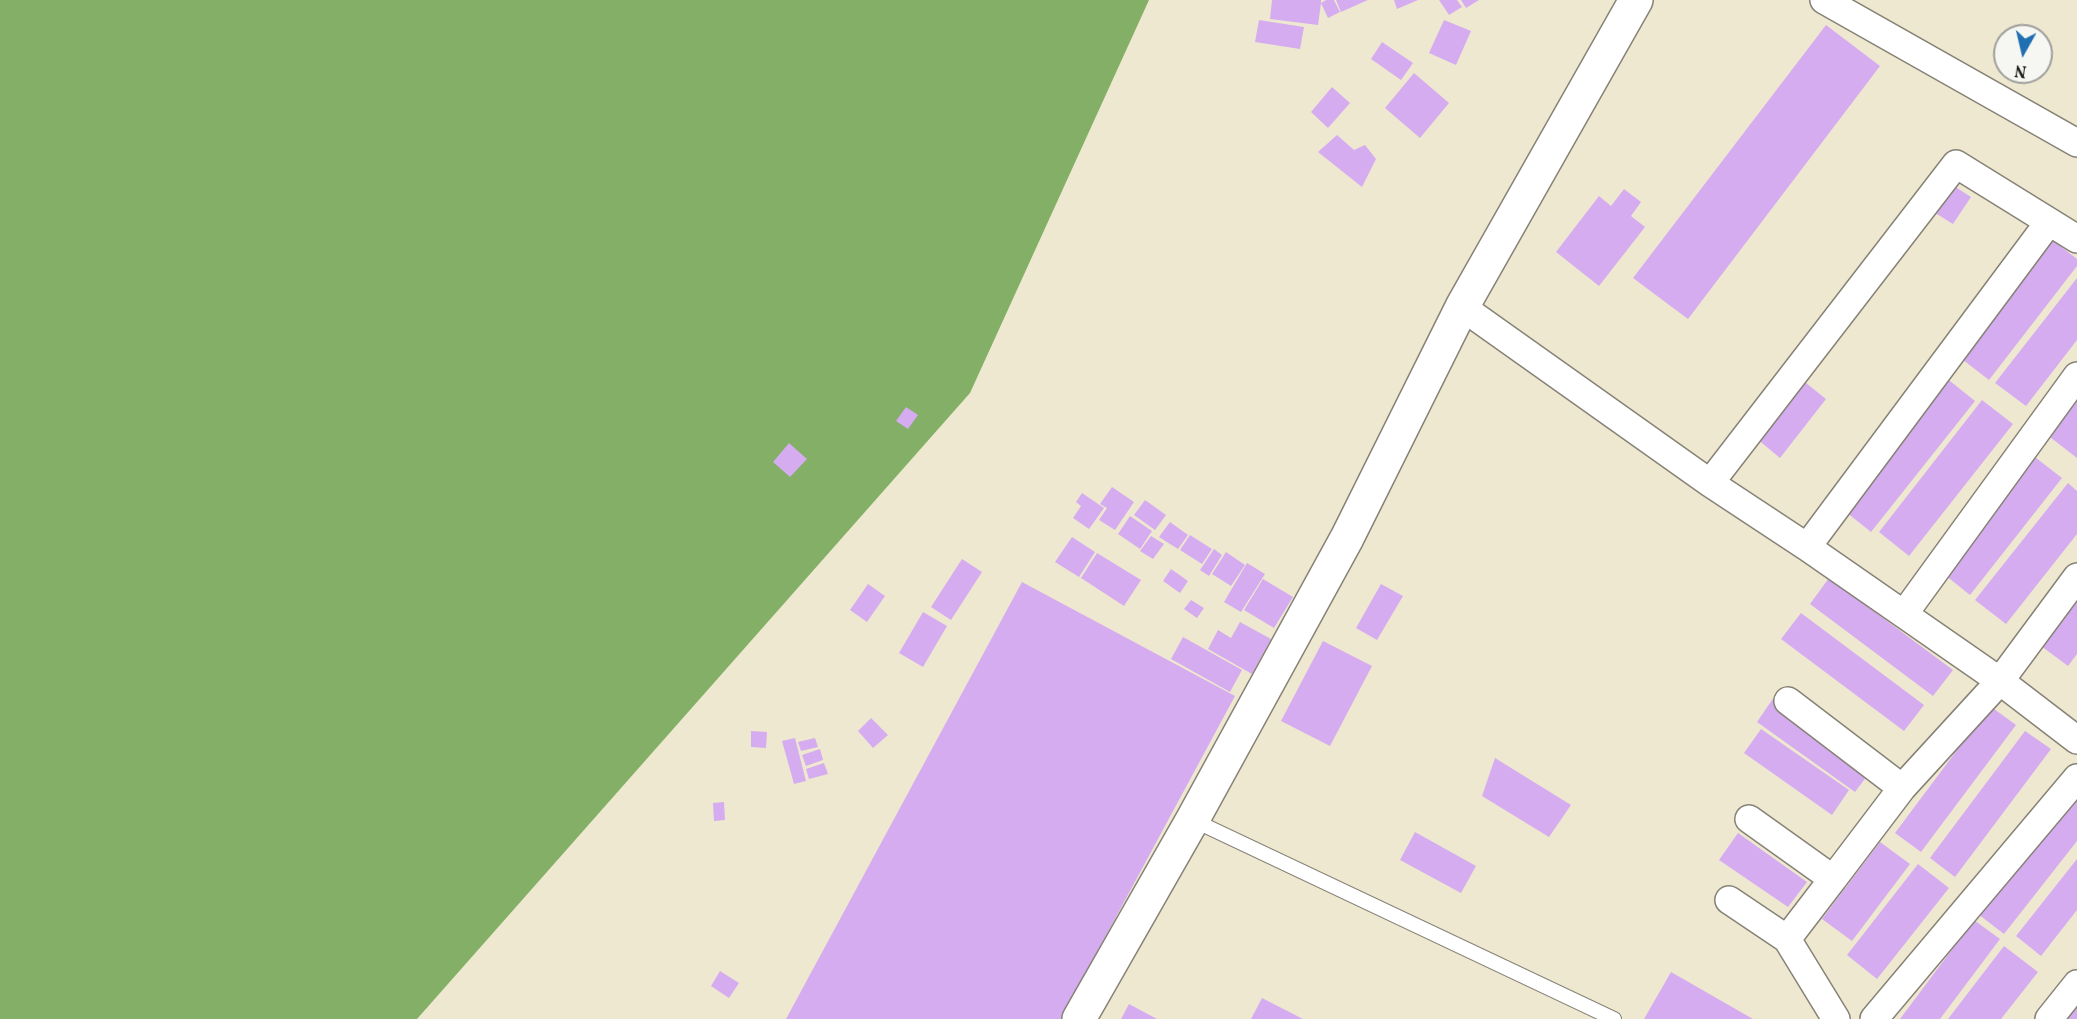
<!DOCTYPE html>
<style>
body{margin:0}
#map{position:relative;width:2077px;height:1019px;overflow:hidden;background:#efe8d1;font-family:Vollkorn,serif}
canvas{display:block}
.north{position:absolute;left:1993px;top:24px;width:60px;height:60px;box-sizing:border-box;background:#f6f6f2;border:2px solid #9f9f9c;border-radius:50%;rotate:188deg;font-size:16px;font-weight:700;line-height:24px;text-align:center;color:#1c1c1c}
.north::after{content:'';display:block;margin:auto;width:21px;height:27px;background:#1f6fb2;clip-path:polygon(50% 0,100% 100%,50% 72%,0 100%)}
</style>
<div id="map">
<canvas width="2077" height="1019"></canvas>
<div class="north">N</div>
</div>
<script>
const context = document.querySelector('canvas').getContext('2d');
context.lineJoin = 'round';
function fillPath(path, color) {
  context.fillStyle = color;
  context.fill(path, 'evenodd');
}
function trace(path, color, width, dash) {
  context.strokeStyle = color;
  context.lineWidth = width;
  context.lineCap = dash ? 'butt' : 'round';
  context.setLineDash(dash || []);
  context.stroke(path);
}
fillPath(new Path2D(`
 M0,0h1149l-179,393 -553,626h-417z`), '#83af66');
fillPath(new Path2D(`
 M1272,0h49v3l5,-3h8l6,12 -12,6 -7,-15 -3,22 -48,-6z
 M1336,0h32l-27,12z
 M1394,0h24l-21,9z
 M1439,0h18l5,7 -13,8z
 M1461,0h18l-13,8z
 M1259,20l45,7 -4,22 -45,-7z
 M1444,20l27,11 -15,34 -27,-12z
 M1826,25l54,41 -192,253 -55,-41z
 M1382,42l31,21 -12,17 -30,-21z
 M1414,73l35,30 -29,35 -35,-30z
 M1332,87l18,16 -22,25 -17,-16z
 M1337,135l17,15 11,-5 11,14 -14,28 -44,-35z
 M1951,184l20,13 -18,27 -21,-13z
 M1624,189l17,13 -10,14 14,11 -46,59 -43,-34 43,-56 12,10z
 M2050,238l27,21v7l-88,114 -31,-24z
 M2077,278v62l-51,66 -31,-23z
 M1796,375l30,24 -46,59 -30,-25z
 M1945,377l30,24 -104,131 -30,-24z
 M2077,395v63l-31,-24z
 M1982,400l31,24 -104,132 -30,-24z
 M906,407l12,8 -10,14 -12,-8z
 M789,443l18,16 -17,18 -17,-15z
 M2031,454l31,24 -92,117 -30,-24z
 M2068,483l9,8v43l-71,90 -31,-24z
 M1112,487l22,15 -19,28 -16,-10 8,-12 -7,-4z
 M1082,493l22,15 -15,21 -16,-11 8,-12 -5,-4z
 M1145,500l21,15 -11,15 -21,-15z
 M1130,516l22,15 -12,18 -22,-15z
 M1170,522l18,13 -10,14 -19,-12z
 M1190,535l22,14 -10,15 -22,-14z
 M1151,536l13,8 -11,15 -13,-8z
 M1072,537l23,15 -16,25 -24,-15z
 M1214,549l8,6 -13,21 -9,-6z
 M1226,552l19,13 -14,21 -19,-12z
 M1097,553l44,27 -17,26 -43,-28z
 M962,559l20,13 -31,48 -20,-13z
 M1247,563l18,11 -24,38 -17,-10z
 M1171,569l17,12 -8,12 -17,-12z
 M1829,578l124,92 -20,26 -123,-92z
 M1263,579l30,18 -19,31 -30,-18z
 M1022,582l213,114 -174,323h-275z
 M868,584l17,12 -18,26 -17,-12z
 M1381,584l22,12 -26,44 -21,-12z
 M2077,591v63l-9,12 -31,-23z
 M1191,600l13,8 -7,10 -13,-9z
 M923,612l24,14 -24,41 -24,-14z
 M1801,613l123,92 -20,26 -123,-92z
 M1240,622l31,17 -19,35 -44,-25 10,-19 13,8z
 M1183,637l59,33 -12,22 -59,-33z
 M1323,641l49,25 -42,80 -49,-25z
 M1774,697l99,71 -18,24 -98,-70z
 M1990,706l26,19 -95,127 -26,-19z
 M871,718l17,17 -15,13 -15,-17z
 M1761,729l88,61 -17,25 -88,-62z
 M751,731l16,1 -1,16 -15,-1z
 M2025,731l26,18 -96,128 -25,-19z
 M795,738l11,43 -12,3 -12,-43z
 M815,738l3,9 -17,4 -3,-9z
 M820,749l3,11 -17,6 -4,-11z
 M1495,758l76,47 -22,32 -67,-41z
 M824,763l4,11 -19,5 -3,-10z
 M2077,789v52l-73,93 -26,-20z
 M724,802l1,18 -11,1 -1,-18z
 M1415,832l61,34 -15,27 -61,-33z
 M1738,833l69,49 -19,25 -69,-47z
 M1880,842l30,22 -58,77 -30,-22z
 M2077,859v51l-36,46 -25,-20z
 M1918,864l31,24 -72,91 -30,-24z
 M1974,920l26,19 -60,80h-40z
 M2004,946l34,26 -37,47h-53z
 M720,971l19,12 -10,15 -18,-12z
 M1671,972l82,47h-109z
 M2077,992v27h-13z
 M1262,998l41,21h-52z
 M1129,1004l28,15h-36z`), '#d5acef');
const lane = new Path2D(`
 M1193,820l421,199`);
const street = new Path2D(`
 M1824,0l253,143
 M1462,307l248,176 97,64 193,134 77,59
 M1710,483l246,-319 121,75
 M1807,547l242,-325
 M1904,614l173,-238
 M1788,701l114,87 98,-107 77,-104
 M1749,819l84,60 69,-91
 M1729,900l58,39 46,-60
 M1787,939l49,80
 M1874,1019l203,-241
 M2049,1019l28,-35`);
const secondary = new Path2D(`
 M1079,1019l114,-200 154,-281 115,-231 174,-307`);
trace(lane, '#868276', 16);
trace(street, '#868276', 30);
trace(secondary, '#868276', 36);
trace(lane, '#fff', 14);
trace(street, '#fff', 27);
trace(secondary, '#fff', 33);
</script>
